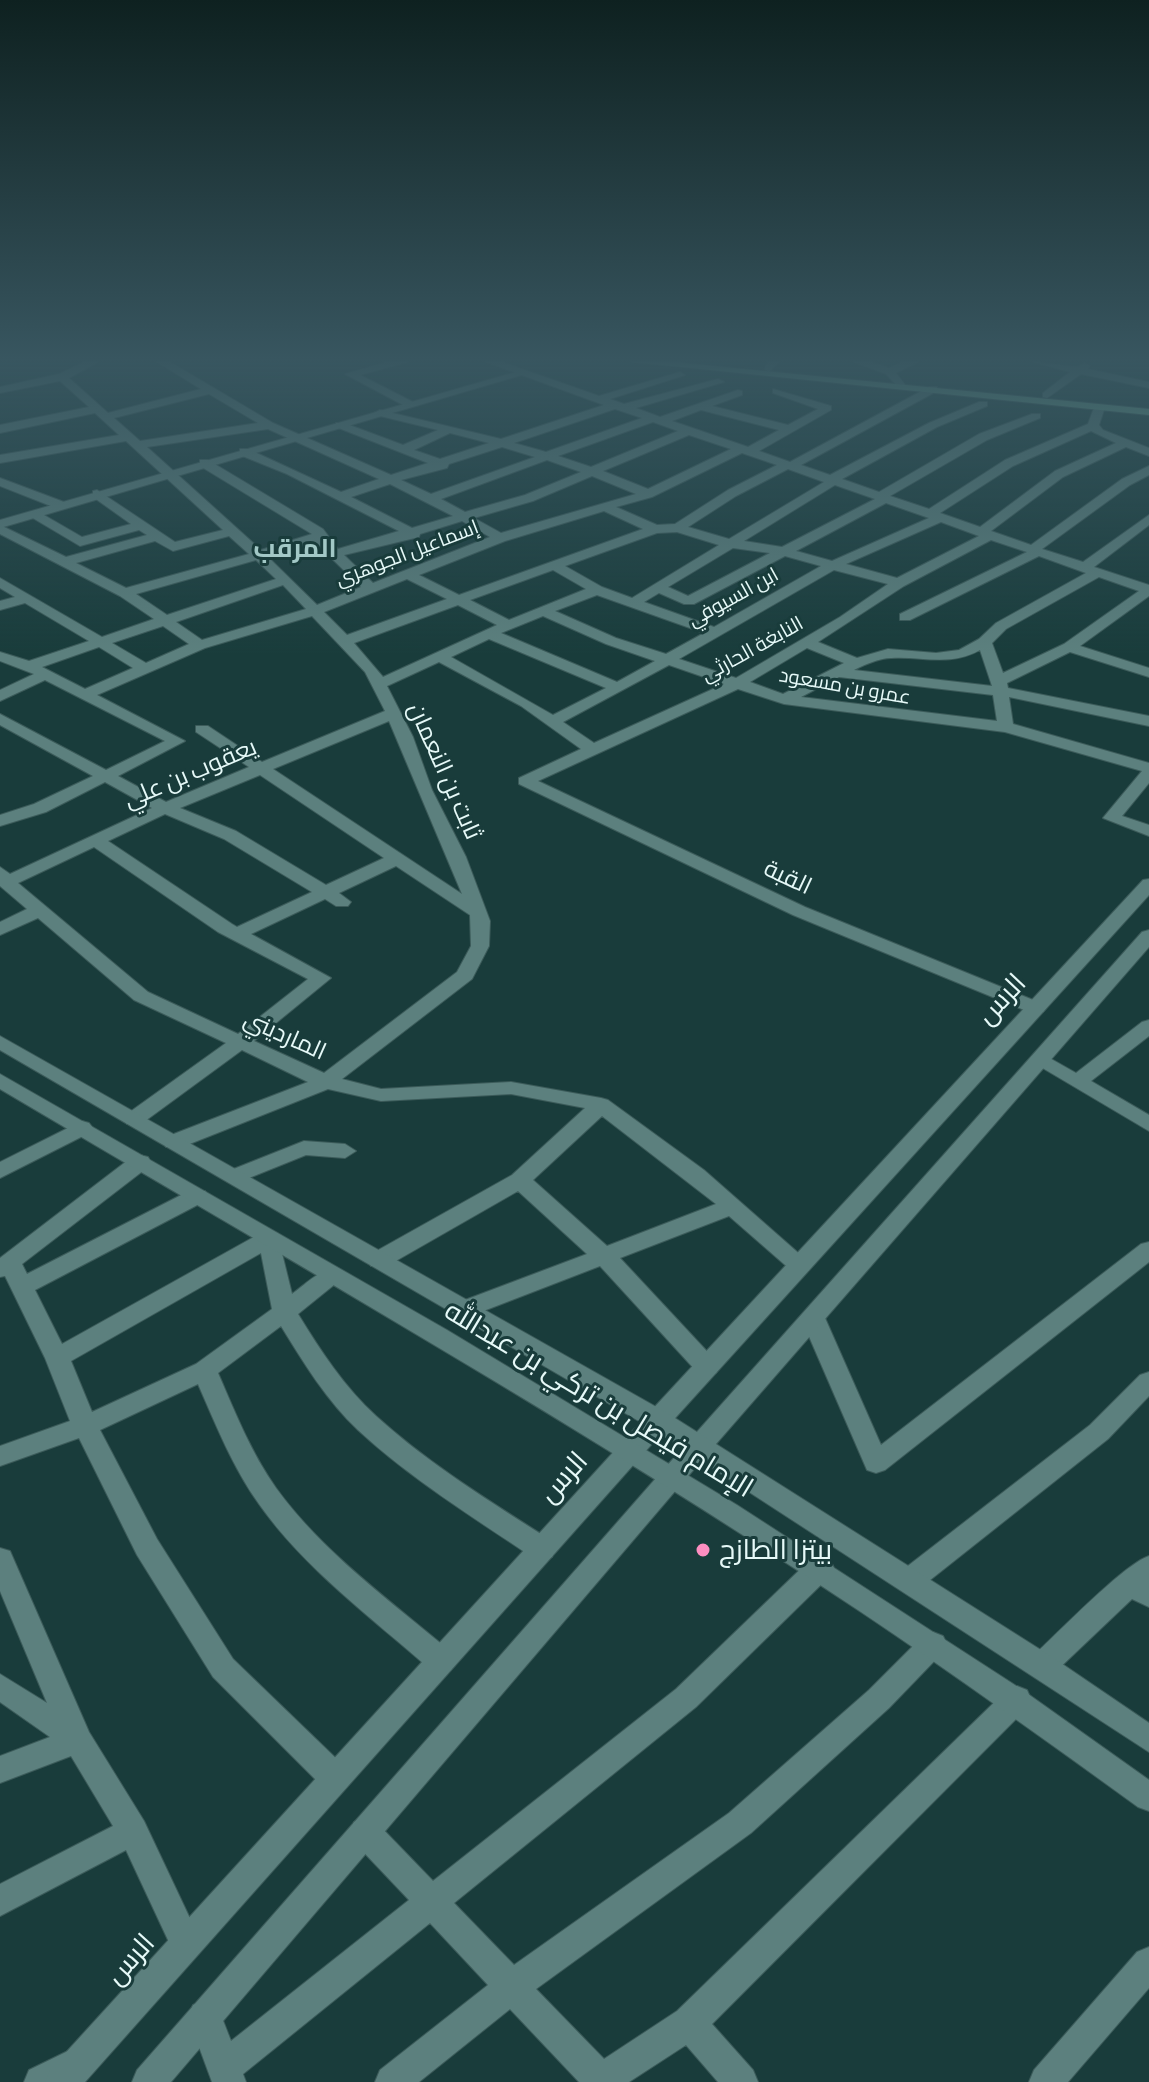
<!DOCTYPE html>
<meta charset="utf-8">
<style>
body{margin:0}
canvas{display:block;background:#193c3b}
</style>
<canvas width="1149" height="2082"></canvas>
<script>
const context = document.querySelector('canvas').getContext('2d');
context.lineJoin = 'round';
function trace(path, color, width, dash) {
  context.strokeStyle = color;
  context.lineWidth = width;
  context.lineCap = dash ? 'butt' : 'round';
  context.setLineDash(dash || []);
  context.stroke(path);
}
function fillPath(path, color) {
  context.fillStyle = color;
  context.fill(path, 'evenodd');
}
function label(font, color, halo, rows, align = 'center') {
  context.font = font + ' Commissioner,Cairo,sans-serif';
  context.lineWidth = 6;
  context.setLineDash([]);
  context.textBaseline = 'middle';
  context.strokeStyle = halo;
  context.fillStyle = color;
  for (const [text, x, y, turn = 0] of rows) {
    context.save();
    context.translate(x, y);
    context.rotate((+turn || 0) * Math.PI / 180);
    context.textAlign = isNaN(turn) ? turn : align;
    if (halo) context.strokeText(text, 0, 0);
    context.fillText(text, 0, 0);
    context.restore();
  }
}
const minor = new Path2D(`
 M84,362h14l-29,16 39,35 93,-24 -44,-27h13l103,61 118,52 37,-12 -92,-36v-4h8l59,22 35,-15 -62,-15 -2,-2 6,-3 121,29 103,-34 -118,-43h16l97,34 81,-24 5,3 -75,24 14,5 94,-25 6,3 -88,26 24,9 78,-27 4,1v4l-30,11 76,19 30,-16 -45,-16v-4l58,17v4l-72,41 31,11 139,-75h8v4l-136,74 29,10 99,-52 50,-21h8v4l-50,21 -95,52 37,13 100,-58 53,-20h8v4l-53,22 -97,56 39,13 76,-49 83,-36 7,-19 10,2 -6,18 4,5 46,18v8l-23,-9 -63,30 -72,54 40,14 91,-66 27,-13v9l-19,10 -88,64 41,13 66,-47v10l-55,42 55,18v11l-69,50 69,22v9l-79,-25 -63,31 1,5 141,28v10l-140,-29 4,27 136,39v20l-27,33 27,9v11l-46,-18 39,-47 -137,-39 -221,-28 -46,-15 -200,92 267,126 238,97 3,4 -3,4h-14l-236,-97 -274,-131v-6l62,-29 -60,-43 -82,-44 -52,24 26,51 19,53 34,67 24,64 -1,25 -17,33 -130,100 39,10 130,-7 90,16 7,2 96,70 108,95 -4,6h-16l-63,-55 -109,42 96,103 3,6 -3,6 -9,3 -9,-3 -98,-107 -127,49h-16l-4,-6 4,-6 130,-49 -69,-63 -131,75h-16l-3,-6 3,-6 141,-79 73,-67 -74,-14 -130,7 -53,-12 -146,58h-16l-3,-5 3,-5 142,-55 -66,-32 -101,74h-14l-4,-5 4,-5 99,-71 -92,-43 -96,-82 -38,17v-13l27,-13 -27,-23v-19l10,7 142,-66 -47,-26 -59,30 -46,14v-11l34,-11 59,-28 -93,-51v-11l106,56 59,-29 -120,-61 -45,21v-11l34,-16 -34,-13v-9l29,9 60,-20 -64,-38 -25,7v-9l15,-4 -15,-9v-10l102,59 52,-18 -34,-23 -120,-62v-9l66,32 81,-22 -8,-5 -59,16 -54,-32 11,-3 45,26 49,-13 -38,-27v-6l4,-1 78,52 48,-12 -97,-89 -126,22v-8l119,-20 -24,-22 -95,20v-8l89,-18 -29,-26 -60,12v-6l59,-13zM209,394l49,29 -118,18 -26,-23zM615,409l27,9 -96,34 -32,-9zM701,410l78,20 -31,17 -76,-26zM653,422l25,9 -87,36 -33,-11zM268,429l111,50 -38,13 -93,-43h-8v6l47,19 112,57 -61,18 -15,-20 -115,-69h-8v6l112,68 -51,16 -114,-103zM1091,431l25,12 -61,28 -75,56 -40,-14 73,-47zM450,433l39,10 -49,16 -26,-9zM689,435l42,14 -83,40 -45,-18zM502,447l33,10 -104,37 -30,-14 46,-12 2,-4zM742,453l35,12 -49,25 -53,34 -18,1 -41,-18 36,-10zM547,460l34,12 -56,23 -60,17 -24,-13zM788,469l36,13 -95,57 -41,-12 48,-31zM592,476l44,18 -135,39 -27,-15 59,-17zM390,484l63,32 -41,12 -61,-31zM835,485l40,14 -93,48 -38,-6zM886,503l43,15 -97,43 -36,-10zM604,511l39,18 -184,66 -40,-20 86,-34zM462,521l28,16 -117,46 -29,-28 75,-18 1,-3zM941,522l38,14 -82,42 -51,-14zM677,532l42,13 -87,53 -30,-11 -37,-21 92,-33zM229,536l20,18 -123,34 -50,-25 79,-22 18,10zM991,540l36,12 -127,62v6h10l129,-64 47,17 -90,50 -17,16 -20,11 -23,3 -48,-4 -31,9 -39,-16 86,-56zM316,543l45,44 -44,18 -49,-48zM733,548l37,5 -82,43 -20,-9zM785,556l36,10 -107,61 -70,-25 15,-9 25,11h10zM256,560l20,19 -109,36 -31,-21zM553,570l33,19 -77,31 -39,-20zM834,570l54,14 -48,33 -104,61 -57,-19zM1099,577l40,14 -75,53 -61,29 -11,-30 14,-14zM407,579l40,20 -100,36 -23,-23zM283,585l23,24 -104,31 -26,-18zM597,595l107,38 -38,21 -50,-16 -61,-27zM458,605l39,20 -114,52 -29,-34zM312,616l53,56 20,39 -123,51 -54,-36h-12v6l53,35 -83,35 -48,-26 67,-35 -88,-46 108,-47zM543,616l63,28 49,17 -38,21 -116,-49zM163,626l26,18 -43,19 -34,-20zM489,639l117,49 -53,27 -102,-58zM99,647l34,21 -48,21 -43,-22zM807,648l37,15 -61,31 -33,-12zM980,650l12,36 -138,-16c10,-5 25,-12 37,-12 31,-2 59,9 89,-8zM669,665l55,19 -130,59 -31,-21zM839,677l154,18 4,26 -196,-24zM389,721l73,173 -189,-125zM260,775l124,83 -58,27 -90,-54 -56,-23zM165,814l59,25 88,53 -75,35 -5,-3 -124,-83zM94,847l124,85 90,47 -70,55 -90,-42 -130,-109zM396,866l74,49 1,31 -14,26 -133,101 -70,-32 77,-63 -80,-44 74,-35 11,7h12l3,-4 -12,-9zM602,1116l114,88 -109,42 -74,-66z
 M387,362h21l-48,13 53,27v4h-8l-60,-32z
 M768,362h11l-10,10 -5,-3z
 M854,362h17l18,6 14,-6h15l-22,11 10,13 -6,3 -14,-15z
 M1033,362l44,5 8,-4 5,3 -2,3 61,13v6l-68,-14 -34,24 -4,-1v-4l27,-21z
 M0,478l64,24 2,3 -10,3 -56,-22z
 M1149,1020v16l-58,45 58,34v16l-120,-71 3,-4h14l30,17 66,-51z
 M82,1121l7,2 4,5 -4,5 -89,45v-16z
 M304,1141l41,3 11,7 -11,7 -39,-3 -72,29 -11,-7 3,-5z
 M140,1155l8,2 3,5 -3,5 -126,97 5,10 162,-83h16l3,5 -3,5 -170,89 27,54 199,-111h16l15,61c14,-10 31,-29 49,-24l4,6 -47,38c22,36 47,74 78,102 54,49 115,86 176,125l3,8 -3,8 -10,3 -10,-3c-59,-40 -121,-78 -174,-127 -31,-29 -55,-68 -77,-104l-63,47c17,39 33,80 58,115 46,64 116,114 175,164l4,9 -4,9 -10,3 -10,-3c-59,-52 -127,-102 -172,-166 -26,-36 -43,-79 -61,-120l-98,46 57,109 76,120 113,109 4,10 -4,10 -11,4 -11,-4 -111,-111 -76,-122 -58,-117 -79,28v-20l70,-25 -25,-63 -40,-82 -5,1v-19l132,-101zM261,1253l11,56 -76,55 -104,48 -21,-51z
 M1149,1242v20l-264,208 -9,3 -9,-3 -66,-152 4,-6h16l4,6 56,127 260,-201z
 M1149,1372v24l-41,43 -188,149 -10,3 -10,-3 -4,-8 4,-8 190,-147 50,-50z
 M0,1548l10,3 79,181 55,89 58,123 -5,11 -11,5 -11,-5 -49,-105 -126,66v-32l113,-58 -42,-70 -71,27v-27l50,-19 -50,-35v-28l47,29 -47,-112z
 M1149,1556v51l-17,-8 -80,76 -10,3 -10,-3 -4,-9 4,-9c24,-22 92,-93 117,-101z
 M820,1557l10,3 4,8 -4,8 -134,131 -242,196 60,62 215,-152 140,-123 54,-54 10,-4 10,4 4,8 -4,8 -54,56 -138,125 -215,156 68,70 73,-48 330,-321 10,-4 10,4 4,9 -4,9 -315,316 41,46 5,12h-40l-32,-37 -57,37h-50l-69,-73 -91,73h-44l5,-12 108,-85 -58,-62 -187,151 3,8h-34l-24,-65 5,-12 12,-5 12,5 14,36 178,-141 -55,-58 -4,-10 4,-10 11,-4 11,4 57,59 243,-192 134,-129z
 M1149,1947v41l-81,94h-39l5,-12 103,-118z
 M70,2050l12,5 5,12 -5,12 -6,3h-52l5,-12z`);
const tertiary = new Path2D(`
 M516,372l9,2 -525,154v-8z
 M1149,879v16l-482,532 -582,655h-40l5,-12 599,-657 494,-533z
 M1149,930v17l-467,536 -511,599h-39l5,-12 527,-601 478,-537z`);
const secondary = new Path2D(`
 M0,1036l667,377 385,244 97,66v29l-500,-325 -649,-377z
 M0,1074l447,256 290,175 284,184 128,91v31l-11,-4c-91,-66 -183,-132 -277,-195 -279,-186 -572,-352 -861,-523z`);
const primary = new Path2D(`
 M632,362h41l476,47v6z`);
trace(minor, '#3c5b5a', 2);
trace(tertiary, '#3c5b5a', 2);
trace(secondary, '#3c5b5a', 2);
trace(primary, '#3c5b5a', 2);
fillPath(minor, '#5c807e');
fillPath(tertiary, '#5c807e');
fillPath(secondary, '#5c807e');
fillPath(primary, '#6fac94');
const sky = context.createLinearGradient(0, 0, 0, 654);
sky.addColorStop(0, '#0e2120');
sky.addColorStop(0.55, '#385660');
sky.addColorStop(1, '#38566000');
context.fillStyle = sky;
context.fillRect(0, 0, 1149, 654);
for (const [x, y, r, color] of [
 [703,1550,8,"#fd8ec0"]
]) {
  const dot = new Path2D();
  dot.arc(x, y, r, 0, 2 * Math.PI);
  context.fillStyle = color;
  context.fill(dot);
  trace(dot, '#193c3b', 3);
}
label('20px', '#e6f9f8', '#193c3b', [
 ["إسماعيل الجوهري",407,553,-21],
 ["ابن السيوفي",733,597,-29],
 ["النابغة الحارثي",752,649,-29],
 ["عمرو بن مسعود",845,686,10]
]);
label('24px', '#e6f9f8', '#193c3b', [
 ["ثابت بن النعمان",445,771,66],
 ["يعقوب بن علي",190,773,-23],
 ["القبة",788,877,25],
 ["المارديني",285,1035,24]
]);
label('bold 26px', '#a2c8c6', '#193c3b', [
 ["المرقب",295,548]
]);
label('28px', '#e6f9f8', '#193c3b', [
 ["الرس",1001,999,-47],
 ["الإمام فيصل بن تركي بن عبدالله",599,1399,31],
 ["الرس",563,1477,-48],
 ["الرس",130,1959,-48]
]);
label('28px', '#e6f9f8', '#193c3b', [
 ["بيتزا الطازج",719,1550]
], 'left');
</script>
